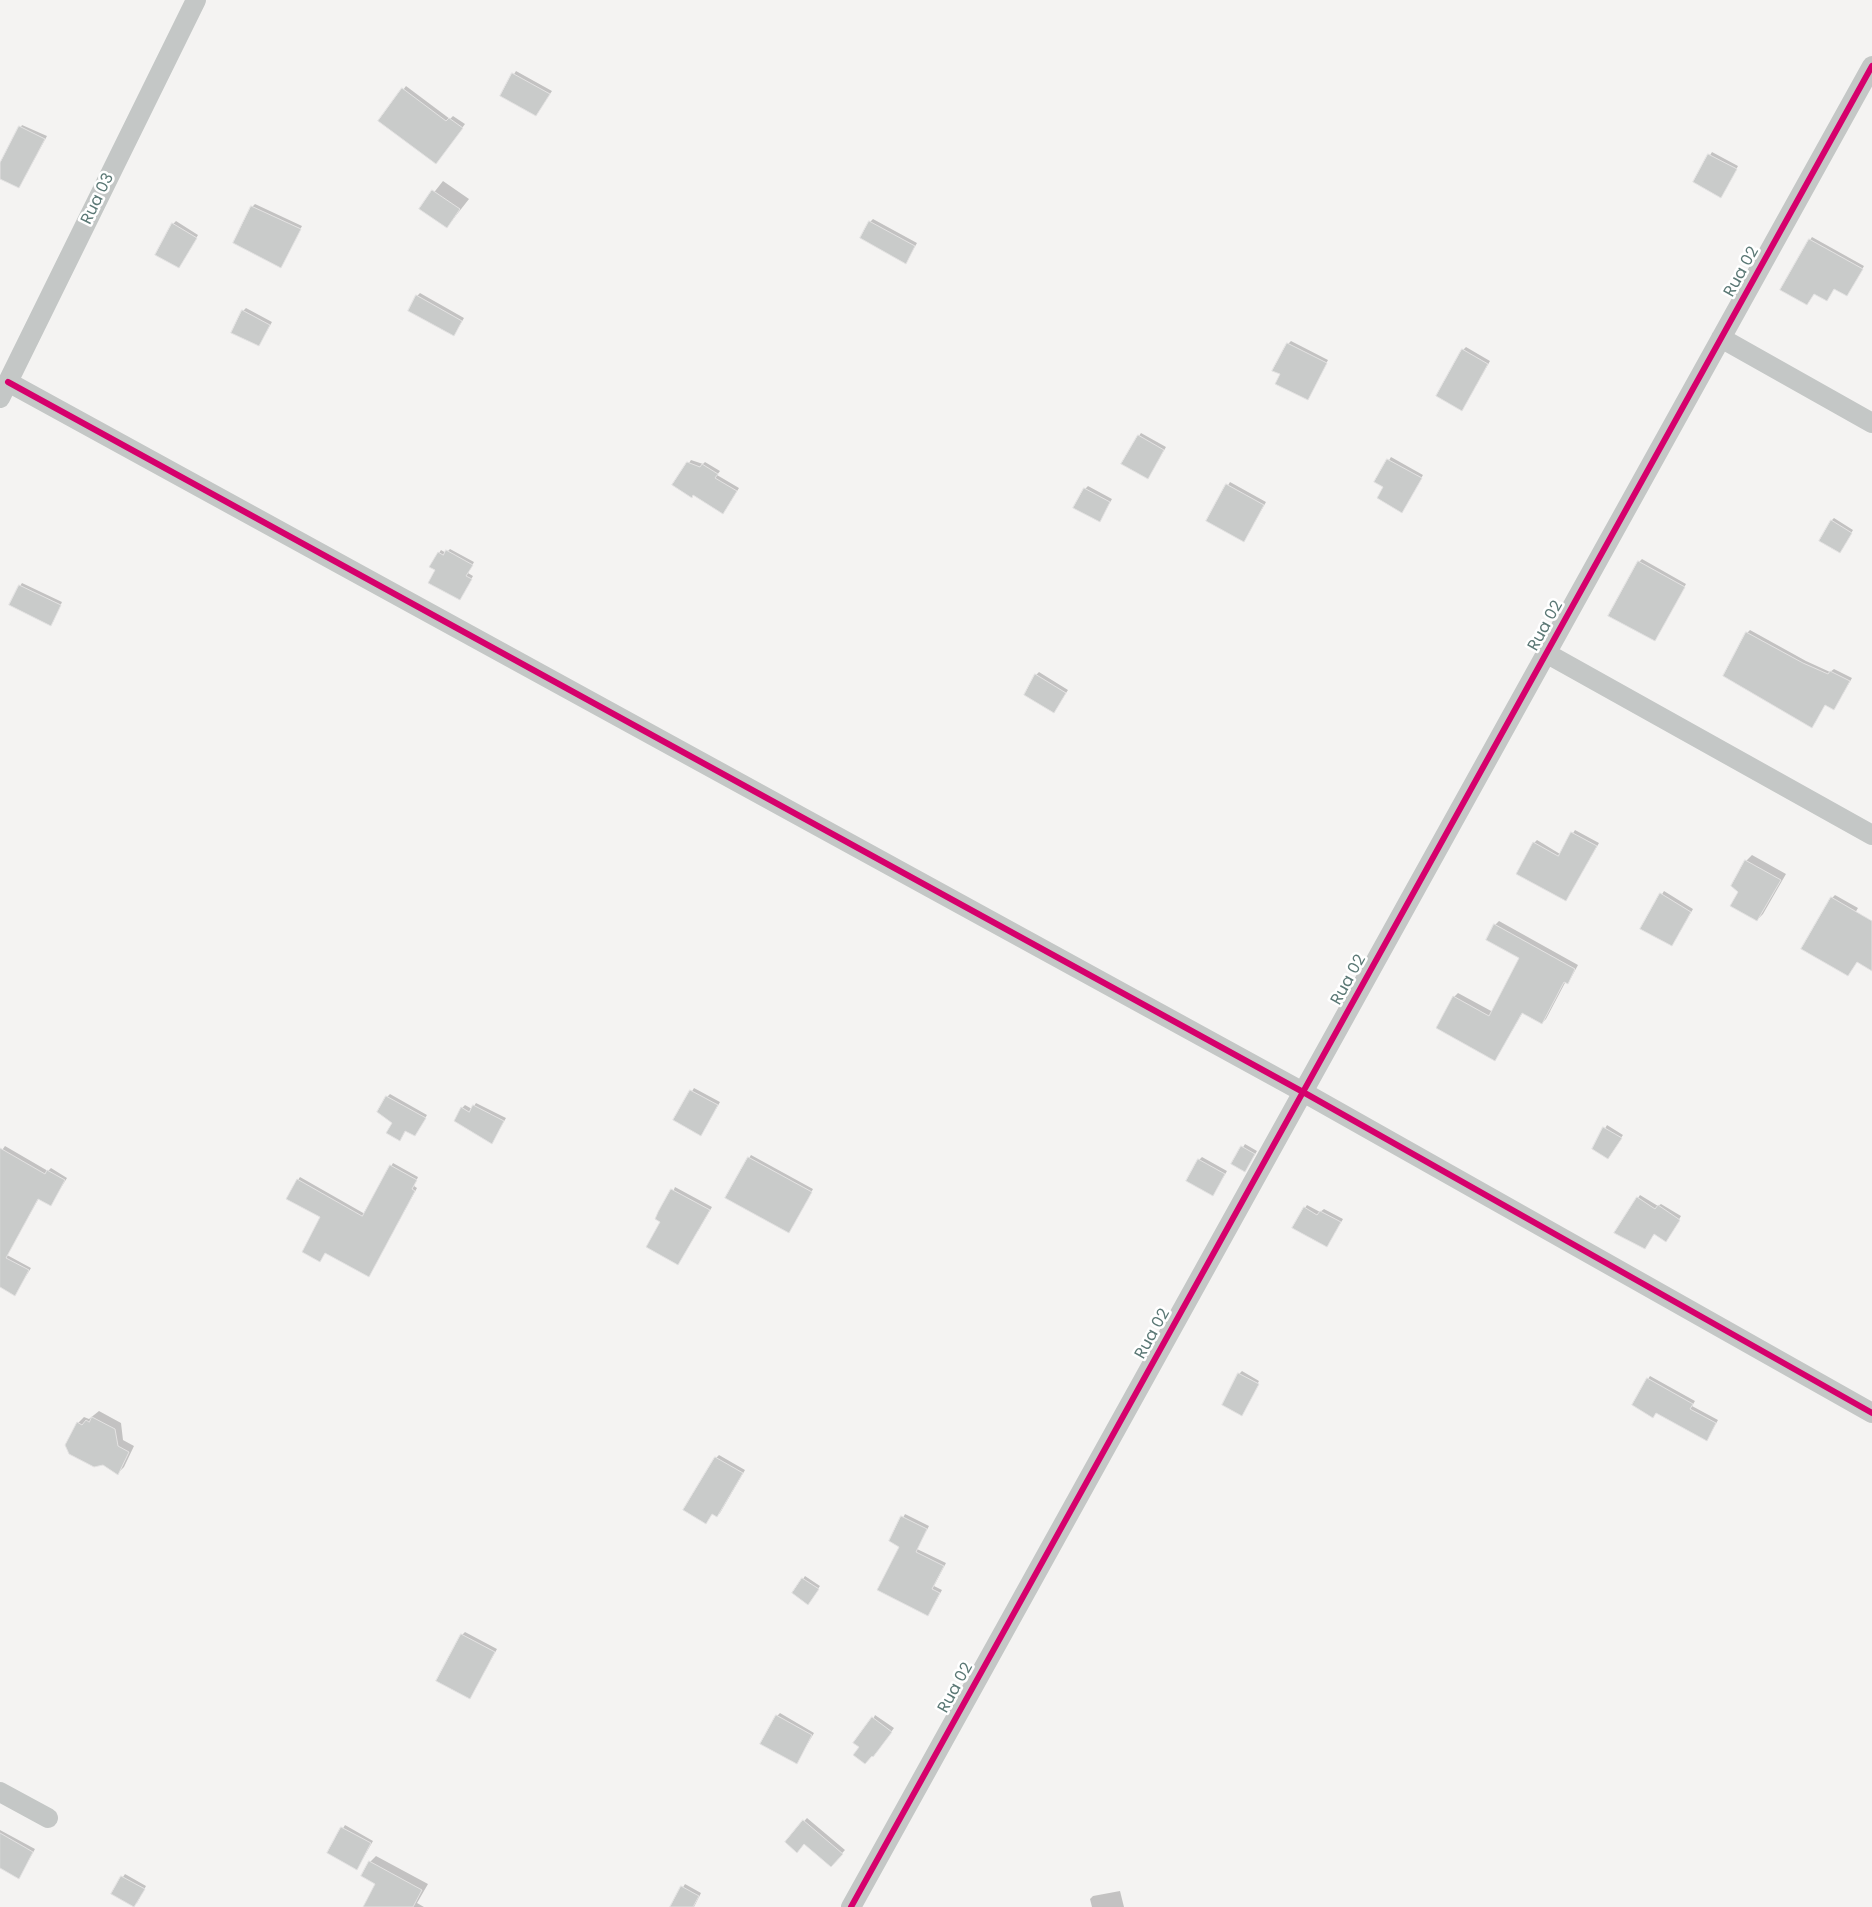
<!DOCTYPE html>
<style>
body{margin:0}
canvas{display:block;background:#f4f3f2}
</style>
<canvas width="1872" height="1907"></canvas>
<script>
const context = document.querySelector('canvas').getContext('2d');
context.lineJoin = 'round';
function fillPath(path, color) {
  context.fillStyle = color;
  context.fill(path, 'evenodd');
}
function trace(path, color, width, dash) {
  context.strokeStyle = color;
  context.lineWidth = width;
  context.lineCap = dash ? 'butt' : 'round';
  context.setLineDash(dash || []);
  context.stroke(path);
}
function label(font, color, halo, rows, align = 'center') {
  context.font = font + ' Poppins,sans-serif';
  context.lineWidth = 5;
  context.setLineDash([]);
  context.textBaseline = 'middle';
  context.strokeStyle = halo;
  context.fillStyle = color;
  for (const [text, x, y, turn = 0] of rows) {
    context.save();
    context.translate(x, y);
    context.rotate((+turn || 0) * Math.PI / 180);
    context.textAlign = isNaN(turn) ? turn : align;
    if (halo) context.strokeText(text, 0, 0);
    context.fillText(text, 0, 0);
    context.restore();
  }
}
fillPath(new Path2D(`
 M516,71l36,20 -14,21 -37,-17z
 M406,86l44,33 3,-3 12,8 -27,36 -58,-39z
 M22,125l25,11 -26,48 -21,-7v-11z
 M1712,152l26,14 -15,28 -29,-12z
 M443,181l26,18 -22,28 -26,-18z
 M255,204l47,22 -19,37 -31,-56z
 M873,219l44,24 -11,19 -36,-40z
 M176,221l22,14 -17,29 -8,-40z
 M1812,237l52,29 -17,29 -37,-55z
 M420,293l44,25 -10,17 -37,-39z
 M246,308l26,14 -13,23 -16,-34z
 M1291,341l37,19 -20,39 -20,-55z
 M1466,347l24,14 -26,46 -1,-57z
 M1141,433l25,14 -18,31 -9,-42z
 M1391,457l32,18 -21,36 -17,-24 -9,-5z
 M691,460l12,4 2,-2 15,9 -3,4 22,13 -13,21 -52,-24z
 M1230,482l36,20 -20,36 -39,-17z
 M1088,486l24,13 -12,21 -15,-31z
 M1834,518l19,12 -11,19 -10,-29z
 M450,549l24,13 -6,11 5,3 -11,20 -23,-43 2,-3 5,3z
 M1642,559l44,25 -31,56 -16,-78z
 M22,583l40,19 -9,20 -33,-36z
 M1750,630l56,31 24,11 4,-3 18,9 -16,28 -11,-2 -10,19 -68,-90z
 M1039,672l29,18 -14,22 -18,-37z
 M1575,830l24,13 -33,57 -32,-57 3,-3 23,14z
 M1752,855l34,19 -23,40 -6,6 -17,-29 6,-30z
 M1664,891l29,18 -19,33 -32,-14z
 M1835,895l23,13 -3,5 17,12v44l-15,-8 -9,13 -16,-76z
 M1499,921l79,44 -7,13 -5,3 -20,38 -4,4 -19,-11 -28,48 -41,-63 4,-4 35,19 28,-54 -26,-33z
 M694,1088l26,14 -17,30 -28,-12z
 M390,1094l37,21 -10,17 -11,-2 -4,7 -8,-15 -7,-25z
 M476,1103l30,15 -14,24 -30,-34 3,-3 7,4z
 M1607,1125l16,10 -13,19 -16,-5z
 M1245,1144l12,7 -12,20 -12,-7z
 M5,1146l43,25 3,-3 16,10 -16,26 -12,-6 -32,57 24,13 -16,26 -15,-8v-133z
 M751,1155l62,34 -22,40 -65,-32z
 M1202,1157l25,14 -14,24 -14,-35z
 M393,1163l25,14 -4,9 3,2 -48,88 -47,-59 -24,-37 2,-3 65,37z
 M675,1187l37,20 -14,24 -37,-10z
 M1640,1195l18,11 3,-2 20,12 -12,21 -14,-4 -10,14 -7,-49z
 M1307,1205l13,7 4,-3 19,10 -16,27 -22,-38z
 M1242,1371l17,10 -17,32 -3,-39z
 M1650,1376l45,25 -3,5 26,14 -11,20 -59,-61z
 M99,1411l22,12 2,17 11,6 -10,21 -6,6 -40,-50 6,-6 5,2z
 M719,1455l26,15 -25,43 -3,3 -4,-3 -7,9 10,-64z
 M905,1514l24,12 -12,23 29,14 -12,23 8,4 -12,22 -29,-66 -10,-5z
 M805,1576l15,10 -10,14 -7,-21z
 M465,1632l32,17 -27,49 -8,-63z
 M780,1713l34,20 -17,29 -20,-46z
 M875,1715l19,13 -18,25 -15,-7z
 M807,1818l38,32 -14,15 -26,-22 -19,-2z
 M345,1825l28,16 -16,28 -29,-16z
 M0,1830l35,19 -14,25 -21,-7z
 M376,1856l52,28 -11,19 7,4h-59l12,-23 -7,-22z
 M125,1874l21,12 -9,17 -25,-10z
 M685,1884l16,9 -7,14h-14l-7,-3z
 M1120,1891l4,16h-32l-2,-8 3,-3z`), '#0003');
const building = new Path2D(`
 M512,73l38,21 -14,22 -36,-20z
 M402,88l44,33 3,-3 14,10 -27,36 -58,-43z
 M19,126l26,13 -26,49 -19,-9v-16z
 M1708,154l29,15 -16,29 -28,-16z
 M432,190l28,19 -13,19 -28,-19z
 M251,206l50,23 -20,39 -48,-25z
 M869,221l46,25 -9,18 -46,-26z
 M172,223l25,15 -18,30 -24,-13z
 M1809,239l54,30 -16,27 -13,-7 -7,12 -13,-7 -7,11 -27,-15z
 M416,295l46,26 -8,15 -46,-25z
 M242,310l28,15 -11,21 -28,-13z
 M1287,343l40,20 -19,37 -33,-16 5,-10 -8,-3z
 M1462,349l26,15 -26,47 -26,-15z
 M1138,435l26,15 -16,29 -27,-15z
 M1387,459l35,19 -20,35 -25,-15 6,-11 -9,-5z
 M687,462l13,5 2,-3 16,10 -3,4 22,13 -14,23 -30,-19 -1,3 -20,-13z
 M1226,484l38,21 -20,37 -38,-21z
 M1084,488l26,14 -10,20 -27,-14z
 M1831,520l21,13 -12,20 -21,-12z
 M446,550l27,15 -7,11 6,3 -12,21 -32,-17 7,-13 -6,-3 9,-15 5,3z
 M1638,561l47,26 -30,54 -47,-25z
 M19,585l42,20 -10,21 -42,-21z
 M1746,632l57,31 25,11 2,-3 20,10 -16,29 -9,-5 -13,23 -89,-52z
 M1035,674l31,19 -12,20 -30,-18z
 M1571,832l26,14 -31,55 -50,-27 17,-32 25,14z
 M1745,860l36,20 -24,41 -27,-15 8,-14 -7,-6z
 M1660,893l31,19 -19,34 -32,-17z
 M1831,897l41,24v50l-15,-9 -9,14 -47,-27z
 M1494,924l81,45 -7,15 -4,-2 -22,42 -20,-11 -27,48 -59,-33 17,-32 36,20 30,-58 -33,-18z
 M690,1090l28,15 -17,31 -28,-16z
 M386,1096l40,22 -11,18 -10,-5 -5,10 -14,-8 6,-10 -15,-11z
 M473,1105l31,16 -12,23 -38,-23 7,-14 8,5z
 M1603,1127l19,11 -14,21 -16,-10z
 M1241,1146l14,8 -10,18 -14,-8z
 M0,1148l45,26 2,-4 18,10 -14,26 -13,-7 -32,59 23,12 -14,26 -15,-9z
 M748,1157l64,35 -23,41 -64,-35z
 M1198,1159l27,15 -12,22 -27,-15z
 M390,1165l27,15 -5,9 3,2 -46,86 -44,-24 -5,9 -18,-10 18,-35 -34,-18 11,-20 65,37z
 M671,1189l39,21 -32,55 -32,-18 14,-25 -5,-3 3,-7z
 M1637,1197l18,12 3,-4 22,15 -14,22 -12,-8 -9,15 -31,-16z
 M1304,1207l13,8 3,-4 21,11 -14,25 -35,-19z
 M1238,1373l21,11 -17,32 -20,-11z
 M1647,1378l46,26 -3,5 26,14 -9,18 -51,-28 -3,5 -21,-13z
 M92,1417l23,12 3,17 11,6 -11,23 -15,-10 -9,2 -25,-13 -4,-9 12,-23 5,3 4,-5 3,2z
 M715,1457l28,16 -26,44 -5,-3 -6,10 -23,-14z
 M901,1516l26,13 -11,23 28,14 -12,23 8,4 -12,23 -51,-26 22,-43 -10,-6z
 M802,1578l17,11 -11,16 -16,-12z
 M461,1634l34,18 -25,47 -34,-18z
 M776,1715l36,20 -15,29 -37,-20z
 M872,1717l20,15 -19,25 -1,-1 -7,8 -12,-9 6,-8 -6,-4z
 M803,1820l40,34 -12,13 -27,-23 -7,9 -12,-11z
 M341,1827l30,16 -14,27 -30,-17z
 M0,1833l33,19 -14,27 -19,-11z
 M369,1861l53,29 -9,17h-50l12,-23 -14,-8z
 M121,1876l24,13 -11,18 -23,-13z
 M681,1886l18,10 -6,11h-23z`);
fillPath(building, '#c9cbca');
trace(building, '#e3e2e2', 1);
trace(new Path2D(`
 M1721,338l151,85
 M8,382l1295,710 569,321
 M0,398l196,-398
 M1546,653l326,182
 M0,1792l48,26
 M851,1907l1021,-1841`), '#c4c7c6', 20);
trace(new Path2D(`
 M8,382l1295,710 569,321
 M851,1907l1021,-1841`), '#d6006c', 6);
label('16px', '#5b7875', '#fff', [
 ["Rua 03",98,199,-64],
 ["Rua 02",1742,272,-61],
 ["Rua 02",1546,626,-61],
 ["Rua 02",1349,980,-61],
 ["Rua 02",1153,1334,-61],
 ["Rua 02",956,1688,-61]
]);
</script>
